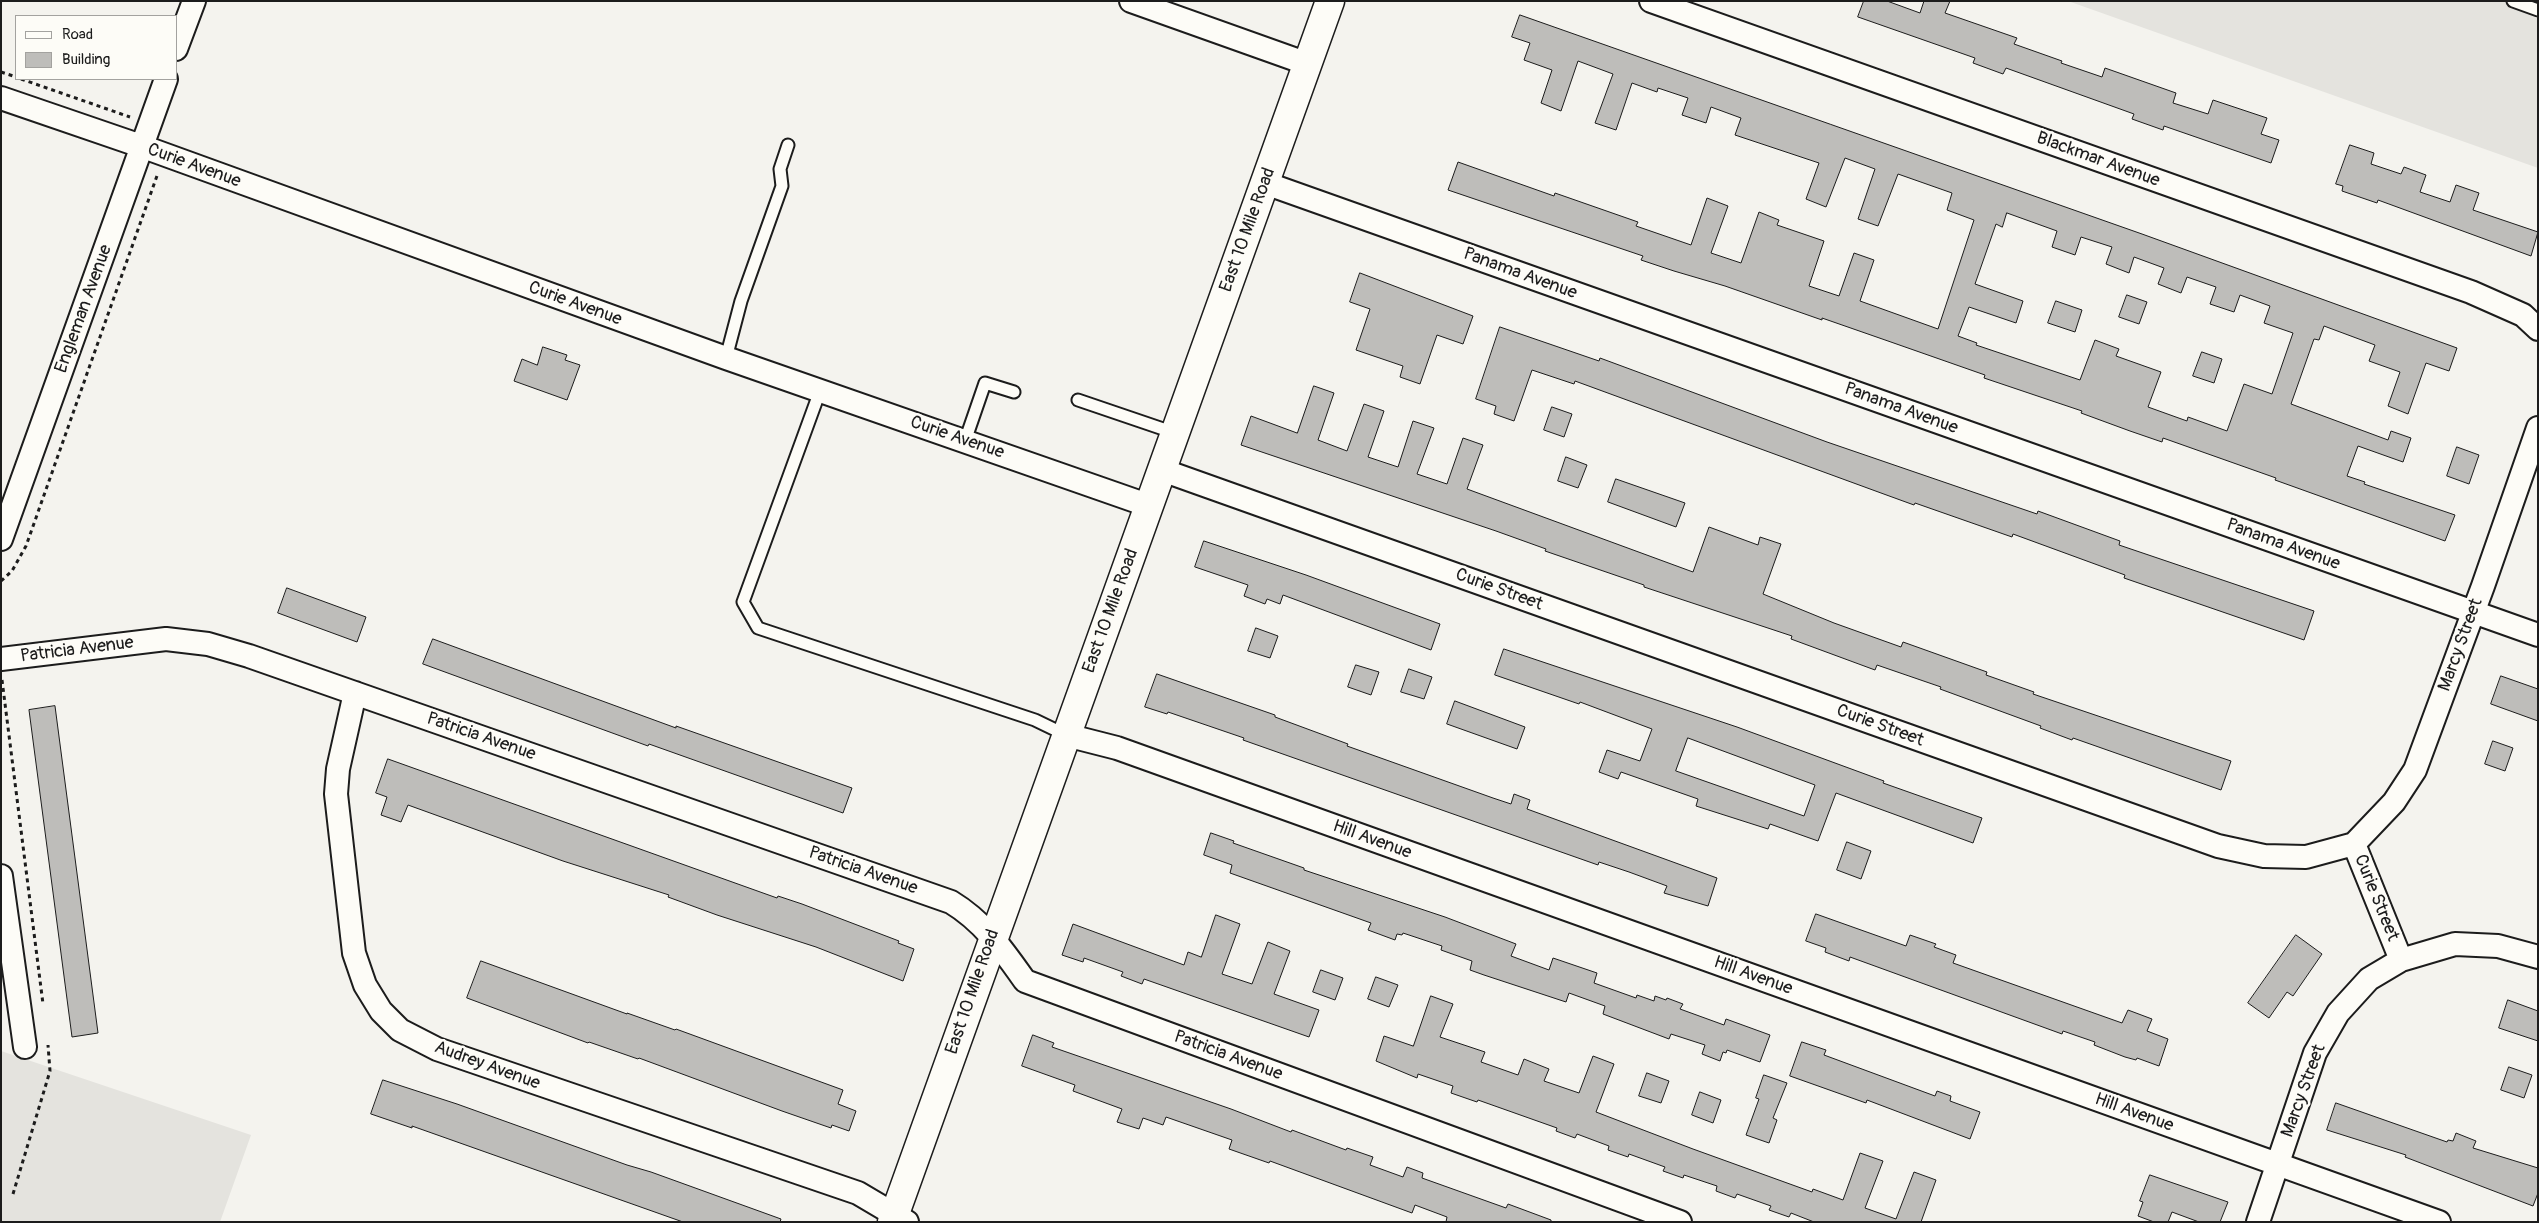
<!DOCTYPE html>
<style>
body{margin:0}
#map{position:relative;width:2539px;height:1223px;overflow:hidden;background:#f4f3ee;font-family:Pangolin,sans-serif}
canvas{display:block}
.frame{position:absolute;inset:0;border:2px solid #1c1c1c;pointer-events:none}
.legend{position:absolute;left:15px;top:15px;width:162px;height:65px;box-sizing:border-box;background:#fdfcf7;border:1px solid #a3a29f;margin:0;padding:6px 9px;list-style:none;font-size:15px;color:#1c1c1c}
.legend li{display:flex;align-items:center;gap:10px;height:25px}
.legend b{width:25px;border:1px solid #a3a29f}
</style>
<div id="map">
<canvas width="2539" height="1223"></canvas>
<div class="frame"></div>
<ul class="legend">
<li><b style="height:6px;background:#fdfcf7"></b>Road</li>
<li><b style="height:14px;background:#bebdba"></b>Building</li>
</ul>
</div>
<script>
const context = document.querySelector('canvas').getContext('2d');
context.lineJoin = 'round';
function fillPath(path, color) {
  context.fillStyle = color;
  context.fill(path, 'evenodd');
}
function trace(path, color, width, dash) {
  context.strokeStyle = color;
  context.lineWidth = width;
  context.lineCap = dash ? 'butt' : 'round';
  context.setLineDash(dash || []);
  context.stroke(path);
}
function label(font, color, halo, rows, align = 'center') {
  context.font = font + ' Pangolin,sans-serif';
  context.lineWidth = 5;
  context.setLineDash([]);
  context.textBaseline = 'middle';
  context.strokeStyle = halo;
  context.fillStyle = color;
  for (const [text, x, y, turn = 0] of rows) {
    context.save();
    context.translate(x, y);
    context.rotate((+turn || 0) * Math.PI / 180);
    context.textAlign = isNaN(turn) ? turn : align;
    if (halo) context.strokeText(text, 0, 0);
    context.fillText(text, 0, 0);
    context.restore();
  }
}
fillPath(new Path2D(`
 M2068,1h470v167z
 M1,1051l250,84 -31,87h-219z`), '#e4e3de');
const building = new Path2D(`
 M1864,1h23l33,12 4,-12h26l-5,12 72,25 -3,6 48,17 -1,2 41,14 3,-9 71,25 -3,10 35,11 5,-14 54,18 -6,16 18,6 -8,23 -107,-37 -1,4 -31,-11 2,-5 -128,-46 -3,6 -30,-11 2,-5 -117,-41z
 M1520,15l622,219 315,114 -8,23 -23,-8 -18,51 -20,-8 12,-34 -31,-11 6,-16 -51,-19 -5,14 -5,-1 -23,65 97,36 3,-9 20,7 -8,24 -45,-16 -11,30 18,6 -1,2 91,31 -10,26 -170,-61 1,-2 -48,-17 -65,-23 -1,4 -32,-11 -49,-18 1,-2 -98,-33 1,-3 -97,-34 -66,-23v2l-97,-34 -51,-15 -33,-11 2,-4 -195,-66 10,-28 96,34 1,-3 83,29 -2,4 55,19 16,-47 21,8 -17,47 30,10 18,-51 20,8 -2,5 47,16 -15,45 30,10 15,-43 20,7 -14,41 78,28 36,-109 -27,-10 5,-17 -54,-19 -20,52 -20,-7 17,-50 -30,-11 -19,49 -20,-8 13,-36 -84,-28 6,-17 -30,-11 -5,16 -24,-8 6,-17 -30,-10 -1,4 -25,-9 -16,47 -21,-7 18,-49 -35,-13 -17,50 -20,-8 11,-33 -28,-10 6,-17 -18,-6zM2007,213l50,18 -5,16 23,8 6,-18 31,10 -6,17 23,9 5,-16 30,11 -6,16 23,9 6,-16 29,10 -6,17 24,8 6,-17 30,11 -6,17 29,10 -21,61 -28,-10 -17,47 -39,-14 -1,4 -39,-14 13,-35 -45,-16 3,-7 -24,-9 -15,40 -104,-35 1,-2 -19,-7 11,-29 47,16 7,-22 -48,-17 21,-60 6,3z
 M2350,145l24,8 -3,11 30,10 3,-7 22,8 -6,17 30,10 6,-17 23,8 -6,17 65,22 -7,24 -153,-56 -1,3 -35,-12 1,-5 -7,-2z
 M1360,273l113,43 -10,28 -26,-9 -17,49 -20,-7 3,-11 -47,-16 14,-41 -20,-7z
 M2127,295l20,7 -8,22 -20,-7z
 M2056,301l26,9 -7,22 -27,-9z
 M1500,327l99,34 1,-3 227,84 210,72 1,-3 82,30 -1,4 195,66 -10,29 -180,-62 1,-3 -112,-41 -1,3 -97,-34 -1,2 -33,-12 -306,-112 -1,3 -42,-14 -18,51 -20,-7 2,-8 -20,-7z
 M543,347l24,8 -2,5 15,5 -13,35 -53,-19 8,-22 15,6z
 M2202,352l20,7 -8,24 -21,-7z
 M1314,386l20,7 -16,47 29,11 17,-47 20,7 -16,46 30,10 15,-46 21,7 -17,46 30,10 16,-46 20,7 -16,44 226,83 16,-45 49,18 2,-8 21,7 -18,50 71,29 67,24 2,-5 84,30 -1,3 48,17 -1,2 198,67 -10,29 -148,-52 -1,2 -32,-12 1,-2 -101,-37 1,-2 -64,-22 -2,5 -84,-31 1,-3 -148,-49v-2l-99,-34 1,-2 -50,-18 -255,-86 10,-29 46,17z
 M1552,407l20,7 -8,23 -20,-7z
 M2457,447l22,8 -10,29 -22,-8z
 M1566,457l21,8 -9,23 -20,-7z
 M1616,479l69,24 -9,24 -68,-25z
 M1204,541l102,34 134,49 -9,26 -148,-55 -3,9 -13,-5 -2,5 -21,-8 4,-11 -53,-18z
 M287,588l79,29 -9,25 -79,-29z
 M1256,628l22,8 -8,22 -22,-7z
 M433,639l243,89v-2l176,62 -9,25 -194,-69 -1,2 -225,-82z
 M1504,649l233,78 147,54 -1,2 99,35 -9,25 -137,-50 -18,48 -48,-17 -2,5 -72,-23 2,-7 -77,-27 -3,7 -19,-7 8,-22 33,11 12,-32 -72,-27 -1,2 -84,-29zM1688,738l127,47 -11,31 -128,-45z
 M1356,665l23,7 -8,23 -23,-8z
 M1409,669l23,8 -8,22 -23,-7z
 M1157,674l118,41v2l73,27 -1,2 146,52 18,6 3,-10 16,6 -3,9 190,69 -9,28 -44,-13 3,-7 -38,-14 -30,-10 -1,3 -355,-125 1,-2 -76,-26 -1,2 -22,-7z
 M2501,676l37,13v32l-47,-17z
 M1455,701l70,26 -8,22 -70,-25z
 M55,706l43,327 -26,4 -43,-327z
 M2493,741l20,7 -8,23 -20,-7z
 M388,759l389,139 1,-2 24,8 97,37 -1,2 16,6 -11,32 -87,-34 -99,-32 -49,-18 1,-2 -106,-34 -155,-56 -7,17 -20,-7 6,-18 -11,-4z
 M1211,833l23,8 -1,2 71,25v2l141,47 71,27 -5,12 38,14 4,-12 44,15 -3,10 42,15 1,-3 17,6 1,-5 11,4 1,-2 16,6 -3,5 44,16 2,-6 44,16 -10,27 -33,-12 -1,3 -3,-1 -3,9 -18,-7 3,-9 -34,-11 -2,5 -66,-25 2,-8 -36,-13 -3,9 -82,-27 -14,-5 2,-9 -31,-11 1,-4 -39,-13 -1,2 -5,-1 -2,6 -27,-10 3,-7 -141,-50 2,-8 -28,-10z
 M1847,842l24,9 -10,28 -24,-9z
 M1816,914l90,32 4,-11 26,9 -2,3 22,8 -3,8 169,60 6,-13 24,9 -5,12 21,8 -9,27 -22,-8 -1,2 -11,-3 -31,-12 1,-3 -32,-11 -1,3 -212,-77 -1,4 -24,-9 1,-4 -20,-7z
 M1216,915l24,9 -18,50 30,10 16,-42 22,9 -16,43 45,16 -10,27 -165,-58 -2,5 -21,-8 2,-4 -39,-14 -1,4 -21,-7 11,-31 111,41 4,-13 13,5z
 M2296,935l26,19 -29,42 -6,-4 -18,26 -21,-15z
 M481,961l146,53v-1l48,17 1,-1 167,61 -5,14 18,7 -7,20 -17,-6 -1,3 -49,-17 -143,-53 -1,1 -49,-17 -1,1 -121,-45z
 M1321,970l22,8 -8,22 -22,-8z
 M1376,977l22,8 -9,22 -21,-8z
 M1431,996l22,8 -13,33 45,15 -4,10 37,13 6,-16 25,10 -5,12 35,12 14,-37 21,8 -18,48 97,37 119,43 1,-3 30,11 17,-47 23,8 -18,47 31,11 18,-47 22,8 -15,42h-107l-23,-9 -2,4 -20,-7 2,-4 -34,-12 -2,4 -19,-7 1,-5 -33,-11 -1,3 -20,-7 2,-4 -36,-13 -1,3 -20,-7 1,-4 -32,-12 -2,4 -19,-7 1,-3 -79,-28 -1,2 -26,-9 2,-7 -35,-12 -1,4 -41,-17 8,-25 29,10z
 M2508,1000l30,11v30l-39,-13z
 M1033,1035l21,8 -2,4 179,62 60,23 1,-2 54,20 1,-2 26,9 -3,8 33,12 4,-10 16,6 -1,5 84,30 2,-4 43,16v2h-105l1,-5 -32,-12 -3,8 -142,-52 -1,2 -40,-14 3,-9 -66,-23 -3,8 -20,-7 -4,11 -22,-7 5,-13 -49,-18 2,-6 -53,-19z
 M1802,1042l24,8 -2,5 111,41 2,-5 14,5 -1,5 30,11 -10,27 -103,-39 -1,3 -76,-27z
 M2509,1067l23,8 -8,23 -23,-8z
 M1647,1073l22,8 -8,22 -22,-7z
 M1764,1075l23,8 -14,35 4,2 -8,23 -23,-8 13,-36 -3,-1z
 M383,1080l74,24 170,61 24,7 130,47 -1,3h-97l-271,-96v2l-41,-14z
 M1700,1092l21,8 -8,23 -21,-8z
 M2336,1103l111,39 1,-2 5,1 3,-8 20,8 -3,7 65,20v25l-5,13 -128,-49 1,-2 -79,-25z
 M2150,1175l78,27 -8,20h-21l-27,-10 -4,10h-14l-16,-6 5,-14 -3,-1z`);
fillPath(building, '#bebdba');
trace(building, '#1c1c1c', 1);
const service = new Path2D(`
 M2513,1l25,9
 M726,358l15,-57 41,-115 -2,-17 8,-24
 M820,391l-77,211 15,26 277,92 31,15
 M1078,400l97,33
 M965,441l20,-58 29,9`);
const minor = new Path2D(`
 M1131,1l177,63
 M1651,1l820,291 52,23 15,14
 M176,49l18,-48
 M1,98l140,48 585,212 424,148
 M1265,183l1273,452
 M1162,470l1056,376 46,10 42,1 48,-13
 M1,539l165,-460
 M1,659l165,-20 42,5 41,12 702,246c33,20 52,48 74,79l655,241
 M355,693l-17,76 -2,25 18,159 11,32 16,26 19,19 37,19 421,144 49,29
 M1066,735l51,13 1322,474
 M2354,844l40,-42 21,-32 68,-184 55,-158
 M2354,844l47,116
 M1,876l24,171
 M2258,1222l57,-169 23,-40 31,-34 32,-19 54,-16 43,2 40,11`);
const secondary = new Path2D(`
 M892,1222l438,-1221`);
trace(service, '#1c1c1c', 15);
trace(minor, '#1c1c1c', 26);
trace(secondary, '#1c1c1c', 31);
trace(new Path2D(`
 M1,72l15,5
 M21,79l109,38
 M1,581l11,-10 14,-25 132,-373
 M2,680l41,324
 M13,1194l37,-123 -2,-26`), '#1c1c1c', 3, [4, 4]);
trace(service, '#fdfcf7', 11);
trace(minor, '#fdfcf7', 22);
trace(secondary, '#fdfcf7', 28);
label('18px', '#1c1c1c', '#fdfcf7', [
 ["Blackmar Avenue",2098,160,20],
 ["Curie Avenue",194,166,20],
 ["East 10 Mile Road",1248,230,-70],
 ["Panama Avenue",1520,274,20],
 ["Curie Avenue",575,304,20],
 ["Engleman Avenue",84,309,-70],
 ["Panama Avenue",1901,409,20],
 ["Curie Avenue",957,438,19],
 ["Panama Avenue",2283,545,20],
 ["Curie Street",1499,590,20],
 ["East 10 Mile Road",1111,611,-70],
 ["Marcy Street",2461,645,-70],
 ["Patricia Avenue",77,650,-7],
 ["Curie Street",1880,726,20],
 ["Patricia Avenue",481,737,19],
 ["Hill Avenue",1372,840,20],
 ["Patricia Avenue",863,871,19],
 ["Curie Street",2376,898,68],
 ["Hill Avenue",1753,976,20],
 ["East 10 Mile Road",973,992,-71],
 ["Patricia Avenue",1228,1056,20],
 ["Audrey Avenue",487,1066,20],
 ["Marcy Street",2304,1091,-70],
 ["Hill Avenue",2134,1113,20]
]);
</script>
